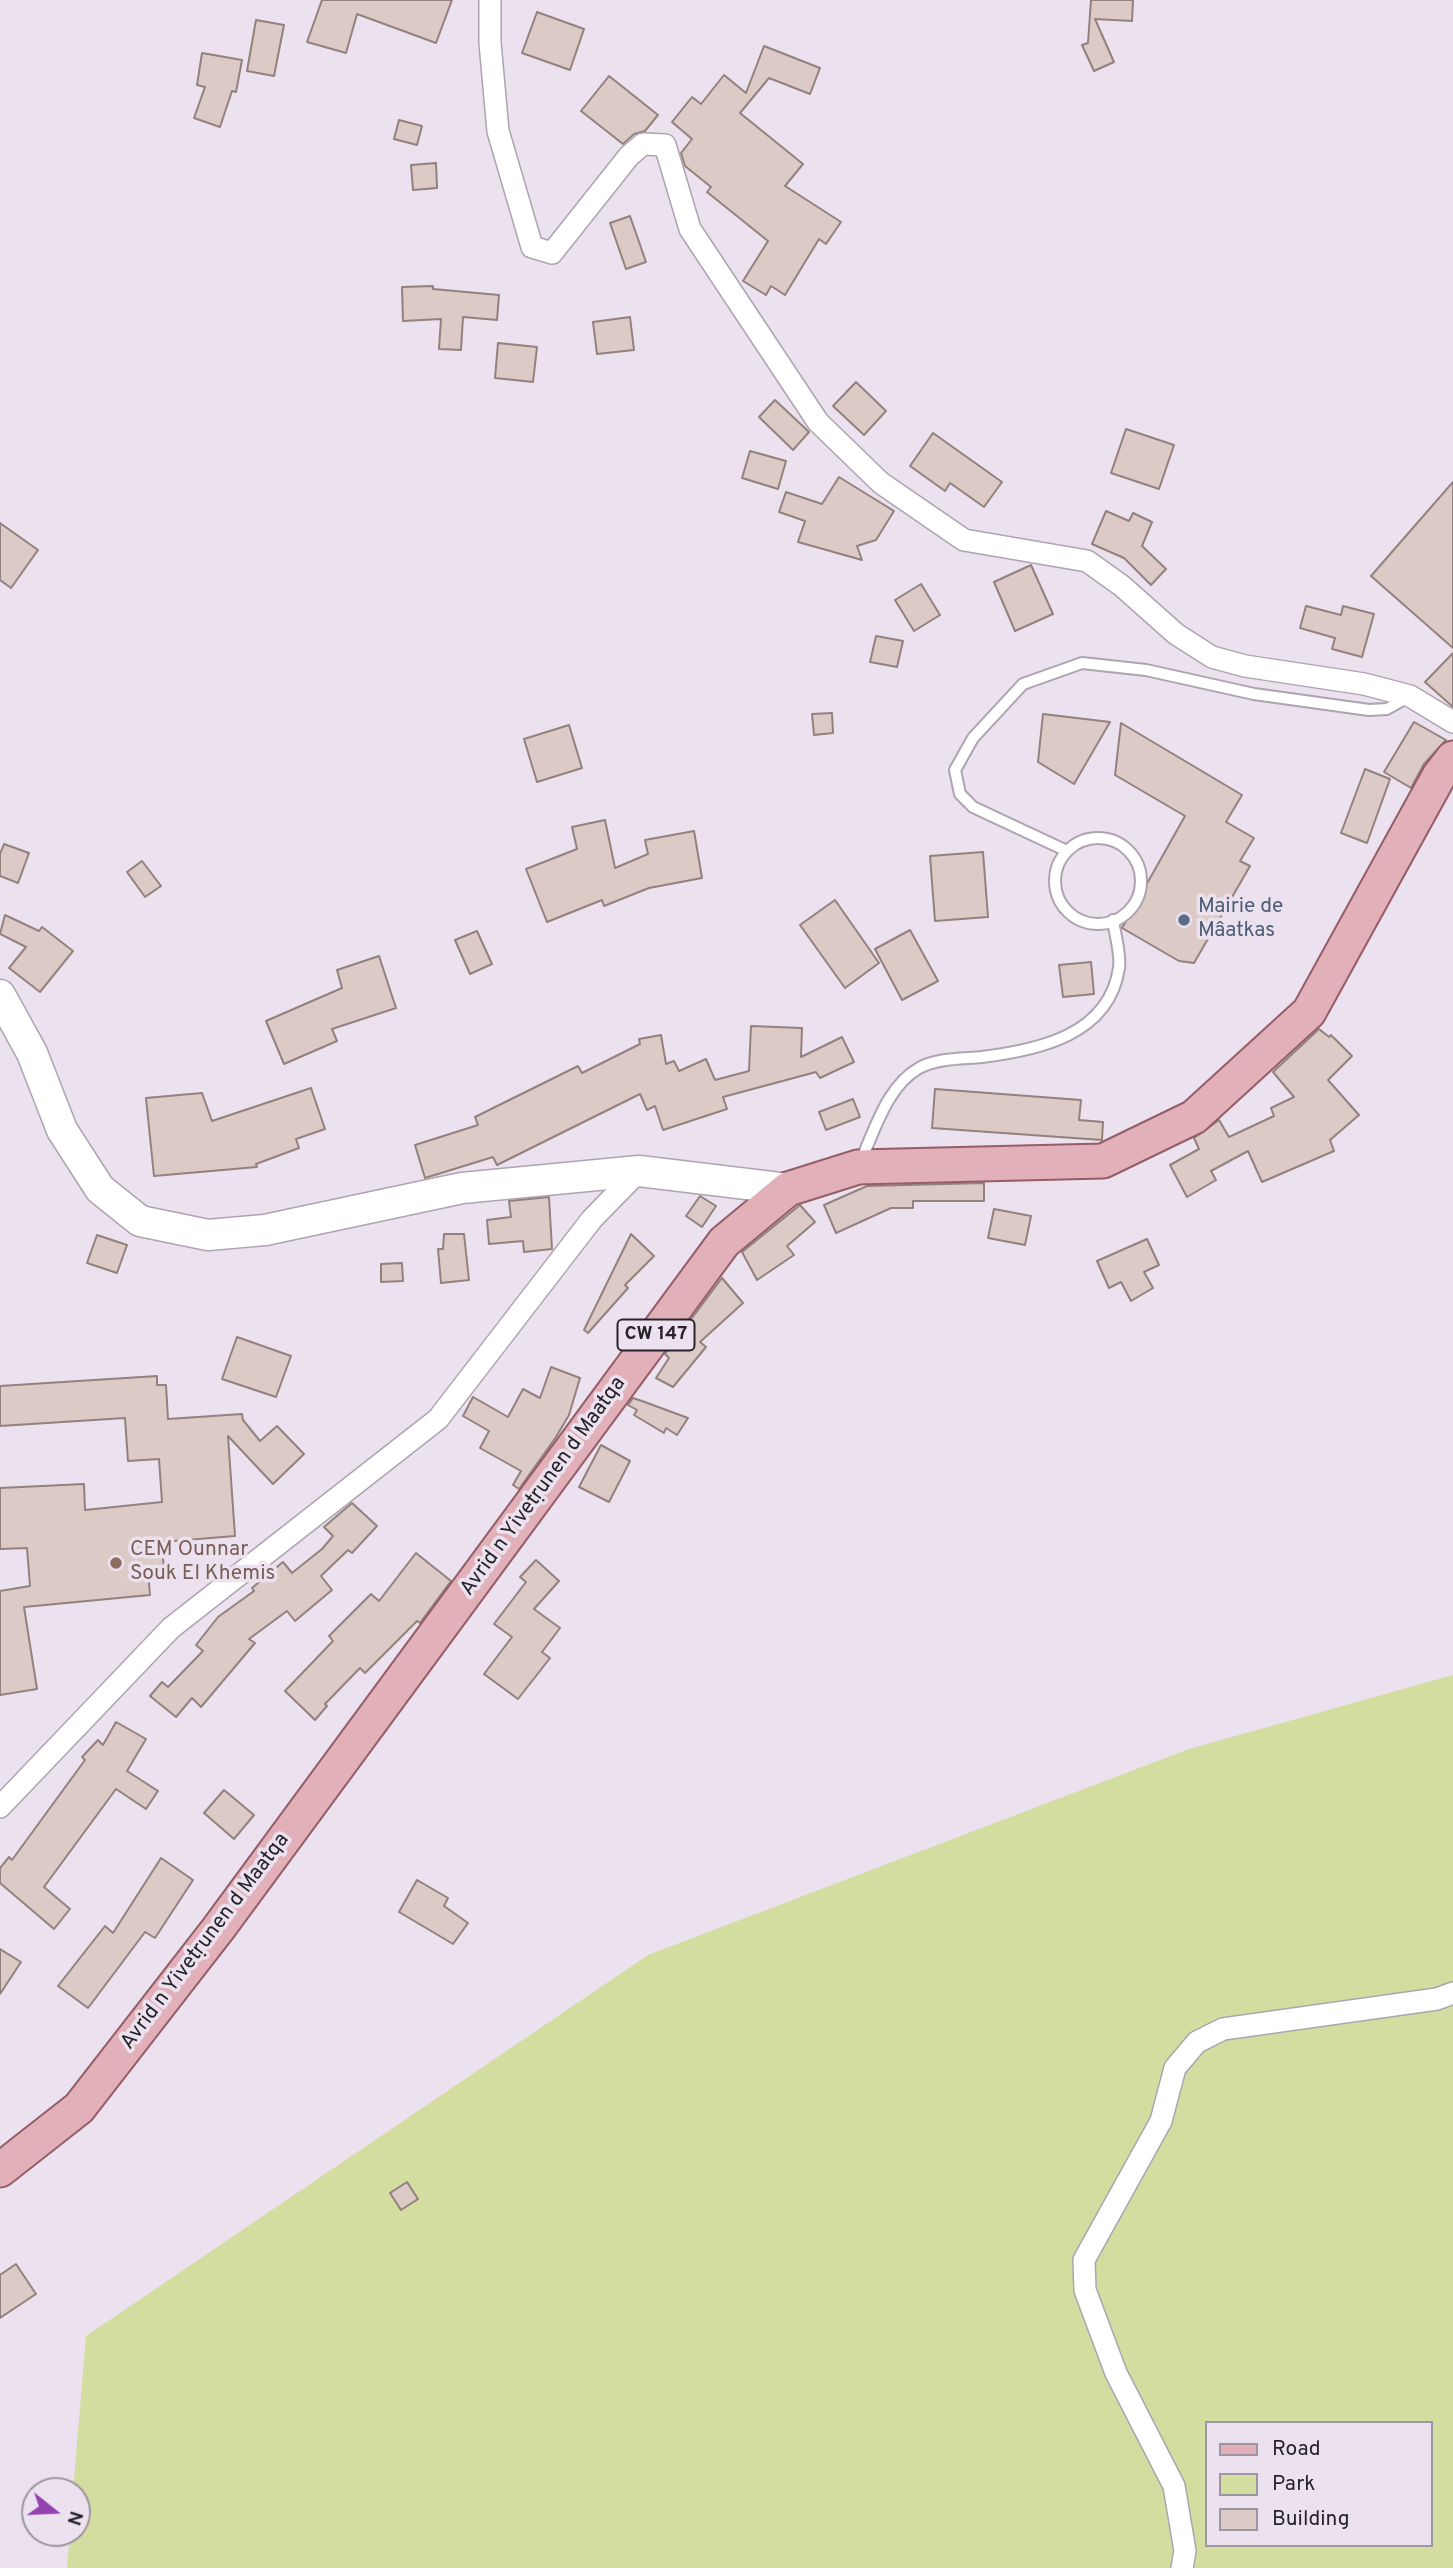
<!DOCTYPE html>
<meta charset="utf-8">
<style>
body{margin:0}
#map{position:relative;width:1453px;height:2568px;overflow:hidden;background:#ebe1ef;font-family:Overpass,sans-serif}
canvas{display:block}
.legend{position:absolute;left:1205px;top:2421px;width:228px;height:126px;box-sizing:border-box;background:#ebe1ef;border:2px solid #9d95a0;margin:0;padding:9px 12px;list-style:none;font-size:21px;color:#272429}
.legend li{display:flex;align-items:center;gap:14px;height:35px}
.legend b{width:35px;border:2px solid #9d95a0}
.north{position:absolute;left:21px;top:2477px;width:70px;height:70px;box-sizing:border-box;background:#ebe1ef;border:2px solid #9d95a0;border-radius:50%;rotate:108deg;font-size:19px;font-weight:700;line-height:28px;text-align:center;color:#272429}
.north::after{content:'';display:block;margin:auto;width:24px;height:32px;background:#9542b1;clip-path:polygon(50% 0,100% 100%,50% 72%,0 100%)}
</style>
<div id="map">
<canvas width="1453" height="2568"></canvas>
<ul class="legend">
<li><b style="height:9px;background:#e2b0b8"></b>Road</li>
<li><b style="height:19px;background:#d3dda0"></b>Park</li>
<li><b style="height:19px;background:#dccac6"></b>Building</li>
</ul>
<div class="north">N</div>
</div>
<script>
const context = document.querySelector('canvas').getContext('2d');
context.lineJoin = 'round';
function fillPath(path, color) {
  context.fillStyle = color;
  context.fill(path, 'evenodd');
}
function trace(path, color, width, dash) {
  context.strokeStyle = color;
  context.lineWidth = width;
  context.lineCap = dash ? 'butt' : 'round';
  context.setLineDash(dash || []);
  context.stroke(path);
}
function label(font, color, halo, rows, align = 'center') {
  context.font = font + ' Overpass,sans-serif';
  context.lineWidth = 7;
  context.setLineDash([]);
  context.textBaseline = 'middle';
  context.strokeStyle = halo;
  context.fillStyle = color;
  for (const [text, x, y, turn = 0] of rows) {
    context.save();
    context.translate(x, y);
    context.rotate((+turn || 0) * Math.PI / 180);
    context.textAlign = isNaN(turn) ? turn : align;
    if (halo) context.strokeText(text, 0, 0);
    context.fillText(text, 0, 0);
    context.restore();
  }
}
fillPath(new Path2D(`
 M1453,1675v893h-1386l3,-35h7v-42h-4l13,-155 562,-381 541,-206zM1206,2423h224v122h-224z`), '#d3dda0');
const building = new Path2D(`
 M322,0h130l-16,43 -79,-29 -11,39 -39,-11z
 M1091,0h42l-1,21 -37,-2 19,43 -20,9 -12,-26 6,-2z
 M537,12l47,17 -14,41 -48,-17z
 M256,20l28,5 -10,51 -27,-5z
 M764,46l56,22 -10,26 -41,-16 -29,35 63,51 -18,22 56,36 -15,22 -7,-5 -34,56 -14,-9 -5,9 -23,-14 25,-40 -61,-49 4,-5 -26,-21 -4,-13 11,-14 -20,-17 20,-25 9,7 23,-29 22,18z
 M202,53l40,7 -6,32 -4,-1 -12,36 -26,-9 11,-31 -8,-2z
 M609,76l49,39 -13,16 -11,3 -11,10 -42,-33z
 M399,120l23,6 -5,19 -23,-6z
 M436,163l1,25 -24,2 -2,-25z
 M630,216l16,46 -20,7 -16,-46z
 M433,286v3l66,6 -2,25 -34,-3 -2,33 -22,-1 2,-30 -38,2 -1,-34z
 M630,317l4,33 -37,4 -4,-32z
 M498,343l39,4 -4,35 -38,-4z
 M856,382l30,29 -22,24 -31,-29z
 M775,400l34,32 -16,18 -34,-33z
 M1126,429l48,16 -15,44 -48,-16z
 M933,433l69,49 -18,25 -34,-24 -5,8 -35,-25z
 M750,451l36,10 -8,28 -36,-11z
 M839,477l55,34 -18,29 -19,6 5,14 -64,-18 7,-21 -26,-9 7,-20 36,12z
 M1453,482v166l-82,-72z
 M1106,511l23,10 4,-8 19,9 -10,24 24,23 -15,16 -27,-27 -32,-14z
 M0,523l38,27 -27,38 -11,-8z
 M1031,565l22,49 -38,17 -21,-49z
 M921,584l19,31 -26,16 -19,-31z
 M1306,606l35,9 2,-9 31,8 -12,43 -30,-8 3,-11 -35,-10z
 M876,636l27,5 -6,26 -27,-5z
 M1453,653v54l-28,-25z
 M832,713l1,20 -19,2 -2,-21z
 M1043,714l67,8 -36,62 -36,-22z
 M1414,722l32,18 -22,24 -13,24 -27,-16z
 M1121,723l121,72 -16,27 28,16 -14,23 10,5 -56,97 -15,-2 -57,-33 63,-112 -70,-41z
 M569,725l13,43 -45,14 -13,-43z
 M1365,769l25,10 -23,64 -26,-10z
 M605,820l10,48 33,-14 -3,-14 49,-9 8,47 -53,10 -45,18 -2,-6 -55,22 -21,-53 51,-20 -5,-22z
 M4,844l25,9 -11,30 -18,-7v-22z
 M983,852l5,65 -53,4 -5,-65z
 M142,861l19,25 -16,11 -18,-25z
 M835,900l44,63 -34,25 -45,-63z
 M5,915l34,16 3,-4 31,24 -33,41 -31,-24 17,-21 -26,-13z
 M910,930l28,51 -36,19 -27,-51z
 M477,931l15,33 -22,10 -15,-34z
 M379,956l17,52 -64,21 5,12 -53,23 -18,-43 76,-33 -5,-18z
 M1091,962l3,32 -31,3 -4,-32z
 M751,1026l51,2 -1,29 41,-20 12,25 -34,16 -4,-6 -93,25 4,12 -64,21 -8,-24 -8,4 -7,-16 -143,71 -4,-8 -68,21 -10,-33 63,-20 -3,-8 103,-51 4,7 58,-29 -1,-5 22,-4 5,29 8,-3 5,10 27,-12 9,21 34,-9z
 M1319,1029l10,8 2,-2 21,21 -24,24 31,35 -29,25 4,11 -72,31 -14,-31 -37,20 5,9 -29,17 -17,-32 29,-16 -5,-11 25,-18 10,17 45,-21 -3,-8 23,-11 -21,-25z
 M311,1088l14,41 -29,10 3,9 -43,16 1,3 -103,9 -8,-78 56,-5 10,28z
 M935,1089l146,11 -2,20 24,2 -1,18 -170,-12z
 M853,1099l7,18 -34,13 -7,-18z
 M984,1183v18h-71v7h-22l-55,25 -12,-28 43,-19z
 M700,1196l16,10 -14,21 -16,-11z
 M549,1197l3,52 -28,3 -1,-11 -34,3 -2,-24 24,-3 -2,-16z
 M800,1205l15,17 -28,24 7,9 -37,25 -15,-28z
 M994,1209l37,7 -6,29 -37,-7z
 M444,1234h20l5,46 -28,3 -3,-34h5z
 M631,1234l23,22 -29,29 3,3 -40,45 -4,-3z
 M97,1235l30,10 -10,28 -30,-10z
 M1147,1239l12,26 -15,7 9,16 -22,13 -10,-19 -12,6 -12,-27z
 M402,1263l1,18 -22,1v-18z
 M722,1278l21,25 -43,39 6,5 -33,40 -17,-9 13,-20 -4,-4z
 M237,1337l54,19 -15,41 -54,-18z
 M551,1367l29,11 -11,37 -13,22 -37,52 -6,-4 8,-14 -41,-23 9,-17 -26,-15 10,-19 35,20 15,-28 17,9z
 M157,1376v9h9l2,34 74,-5 1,6 17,21 17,-15 27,28 -31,30 -45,-48 7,100 -73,6 2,28 -16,1 2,24 -126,12 13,82 -37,6v-104l30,-5 -3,-38 -27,1v-61l84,-4 1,26 77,-8 -3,-43 -31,2 -3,-43 -125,8v-40z
 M633,1398l9,3 46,17 -11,17 -11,-7 -2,5 -30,-18 3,-5 -9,-5z
 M601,1445l29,16 -21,41 -30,-15z
 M352,1503l25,23 -25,27 -4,-3 -27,26 11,14 -37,31 -8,-10 -38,28 6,4 -54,64 -9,-9 -16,19 -26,-21 12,-14 6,5 35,-36 -7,-6 22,-28 36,-26 -2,-3 31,-26 9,11 30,-24 11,-13 -9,-9z
 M416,1553l35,28 -31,42 -3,-2 -52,52 -5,-5 -35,36 2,2 -12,14 -30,-29 48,-50 -4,-5 42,-42 8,7z
 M536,1560l23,21 -25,28 26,19 -18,24 8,6 -32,41 -34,-25 28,-37 -18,-13 32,-42 -6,-5z
 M116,1722l30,17 -19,32 31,20 -12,18 -30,-20 -72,98 26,22 -16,20 -54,-46v-15l9,-11 3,3 73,-100 -3,-3 16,-17 5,5z
 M224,1790l30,25 -20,24 -30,-26z
 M161,1858l32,22 -38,58 -10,-6 -57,76 -30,-22 47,-60 8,7z
 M417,1880l31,18 -4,8 24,17 -15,21 -54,-32z
 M0,1949l21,13 -21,32z
 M407,2182l11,17 -17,11 -11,-17z
 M16,2264l20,30 -36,24v-43z`);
fillPath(building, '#dccac6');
trace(building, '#92817d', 2);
const lane = new Path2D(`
 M1055 881a43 43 0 1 1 86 0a43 43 0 1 1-86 0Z
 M1067,851l-94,-44 -13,-13 -5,-24 18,-32 50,-54 59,-21 64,7 108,24 115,16 18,-1 23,-13
 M860,1162c15,-31 26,-75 59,-94 18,-10 43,-9 63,-11 57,-7 127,-22 137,-89 2,-14 -4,-33 -6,-48`);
const street = new Path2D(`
 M490,0v43l8,88 34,116 20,6 77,-97 14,-12 22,1 25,84 128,193 63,61 83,57 123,21 35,25 54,48 36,23 33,9 119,18 46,12 43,26
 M0,1807l171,-179 267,-209 154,-200 47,-48
 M1182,2568l3,-17 -11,-65 -58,-113 -31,-83 -1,-30 77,-139 14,-53 22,-26 26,-13 214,-30 16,-6`);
const secondary = new Path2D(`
 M0,995l32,58 30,77 38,59 40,32 68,14 57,-5 197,-42 177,-17 149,18`);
const primary = new Path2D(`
 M0,2170l79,-62 139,-179 506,-687 64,-53 70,-22 245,-6 91,-44 115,-105 130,-236 14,-18`);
trace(lane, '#ada4b0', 14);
trace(street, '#ada4b0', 24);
trace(secondary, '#ada4b0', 33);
trace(primary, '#945d67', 37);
trace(lane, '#fff', 10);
trace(street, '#fff', 21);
trace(secondary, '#fff', 30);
trace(primary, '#e2b0b8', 33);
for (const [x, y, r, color] of [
 [1184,920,7,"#5c6f8a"],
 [116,1563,7,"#8d6e63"]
]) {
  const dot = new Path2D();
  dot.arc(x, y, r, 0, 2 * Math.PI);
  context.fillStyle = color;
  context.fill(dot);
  trace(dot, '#ebe1ef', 2.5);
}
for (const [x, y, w] of [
 [656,1335,77]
]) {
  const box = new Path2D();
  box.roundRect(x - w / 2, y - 15.5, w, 31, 5);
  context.fillStyle = '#ebe1ef';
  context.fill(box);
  trace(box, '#272429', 2);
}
label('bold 19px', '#272429', null, [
 ["CW 147",656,1335]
]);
label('21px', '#4e5e75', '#ebe1ef', [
 ["Mairie de",1198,908],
 ["Mâatkas",1198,932]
], 'left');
label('21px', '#272429', '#ebe1ef', [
 ["Avrid n Yivetṛunen d Maatqa",544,1487,-54],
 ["Avrid n Yivetṛunen d Maatqa",206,1942,-53]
]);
label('21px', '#785e54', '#ebe1ef', [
 ["CEM Ounnar",130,1551],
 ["Souk El Khemis",130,1575]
], 'left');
</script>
